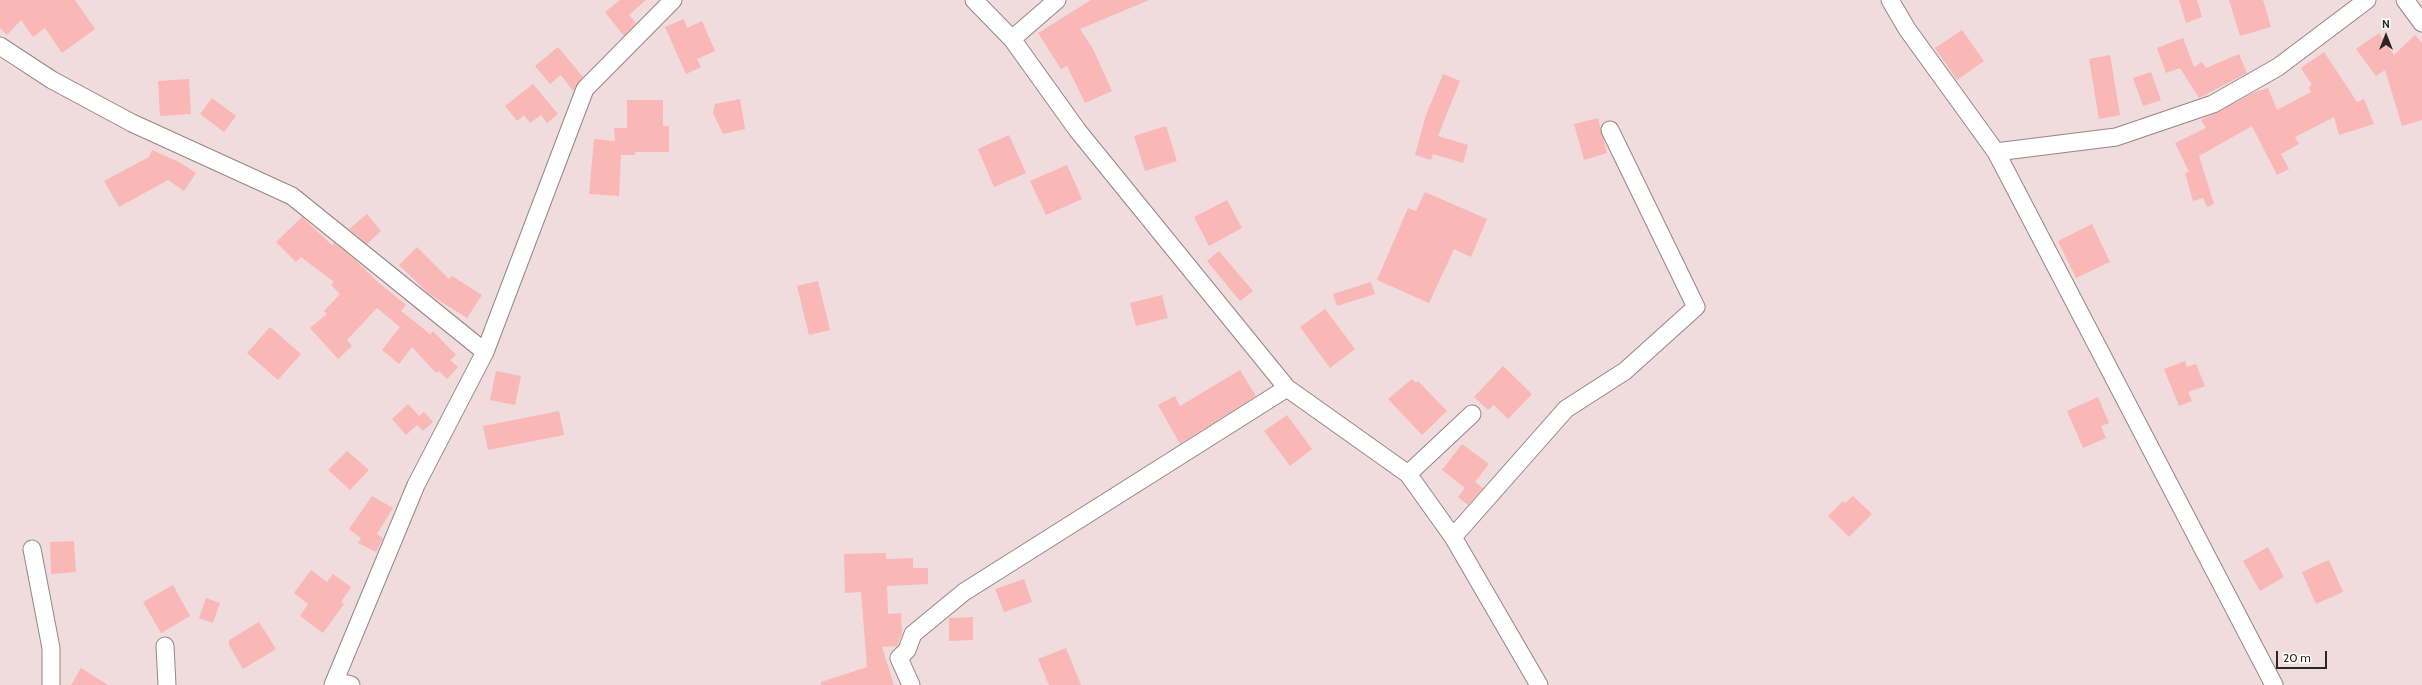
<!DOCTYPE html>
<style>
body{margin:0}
#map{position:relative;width:2422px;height:685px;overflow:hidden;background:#f0dcdc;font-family:Cabin,sans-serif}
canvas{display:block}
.north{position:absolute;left:2366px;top:16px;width:40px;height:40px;-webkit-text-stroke:3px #fff;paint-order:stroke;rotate:0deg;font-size:11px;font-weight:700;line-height:16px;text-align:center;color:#2c2525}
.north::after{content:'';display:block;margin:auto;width:14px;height:18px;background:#2c2525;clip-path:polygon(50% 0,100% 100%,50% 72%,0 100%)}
.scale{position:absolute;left:2276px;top:651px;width:51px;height:18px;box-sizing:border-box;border:2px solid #2c2525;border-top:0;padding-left:5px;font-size:12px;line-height:14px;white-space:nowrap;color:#2c2525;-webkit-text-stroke:3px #fff;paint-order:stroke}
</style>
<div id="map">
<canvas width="2422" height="685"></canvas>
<div class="north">N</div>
<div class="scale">20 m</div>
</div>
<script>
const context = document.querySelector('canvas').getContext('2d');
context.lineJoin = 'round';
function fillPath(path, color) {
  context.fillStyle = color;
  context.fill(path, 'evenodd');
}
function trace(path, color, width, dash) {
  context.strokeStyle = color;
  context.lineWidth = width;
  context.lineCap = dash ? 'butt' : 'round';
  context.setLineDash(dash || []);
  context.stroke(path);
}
fillPath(new Path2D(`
 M0,0h75l20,29 -33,24 -17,-25 -12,9 -12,-17 -14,15 -7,-7z
 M620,0h26l-17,15 7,8 -12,13 -19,-24z
 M1091,0h58l-69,29 13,20 19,42 -27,12 -18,-37 -6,3 -23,-36z
 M2179,0h18l5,17 -16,6z
 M2229,0h34l8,27 -31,9z
 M684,19l3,9 15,-7 13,30 -18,8 4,8 -15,7 -21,-47z
 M1962,30l22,31 -27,19 -22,-32z
 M2379,33l15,22 21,-20 7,8v77l-20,6 -17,-56 -9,6 -20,-27z
 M2183,38l11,29 8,-5 4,6 33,-14 8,19 -48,25 -19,-30 -14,5 -9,-25z
 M558,47l25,30 -10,14 -12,-16 -11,9 -15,-18z
 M2324,52l33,50 7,-3 10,25 -35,11 -5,-18 -39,20 4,7 -18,10 8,15 -12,6 -25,-49 -53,30 15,48 -7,3 -4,-9 -10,3 -8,-28 4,-1 -14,-29 31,-15 -5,-8 54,-28 13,-4 9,22 34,-18 -2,-5 3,-2 -11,-17z
 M2110,55l10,60 -21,4 -10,-60z
 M2151,72l10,28 -18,6 -10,-28z
 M1443,74l17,7 -22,55 30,9 -5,18 -30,-9 -2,6 -16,-5 11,-40z
 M189,79l2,35 -31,2 -2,-35z
 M533,84l25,30 -11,9 -6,-8 -11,8 -6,-8 -7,6 -12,-15z
 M212,98l24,18 -12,16 -24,-18z
 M740,99l5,30 -22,5 -10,-21 2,-9z
 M627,100h36v26h6v26h-34v3h-14l-2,41 -30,-2 5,-55 21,2 -1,-13h13z
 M1598,118l9,35 -23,7 -10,-36z
 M1166,126l11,35 -32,10 -11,-35z
 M1009,135l17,38 -32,14 -16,-38z
 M152,150l27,12 17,11 -12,18 -16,-11 -49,27 -15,-26 45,-24z
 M1067,165l15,34 -36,16 -16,-34z
 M1425,192l62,27 -16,38 -17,-8 -25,54 -52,-23 31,-72 8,3z
 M1227,200l15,28 -33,18 -15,-29z
 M367,214l14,17 -14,13 -18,-15z
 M302,217l30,28 2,-2 18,14 27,26 27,22 -5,6 29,23 3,-3 23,24 -6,5 8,7 -11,12 -8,-8 -3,2 -24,-26 -13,17 -17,-14 18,-23 -23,-19 -30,32 5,6 -14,13 -28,-31 17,-14 -3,-3 16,-17 -9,-9 3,-3 -33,-25 -5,5 -20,-20z
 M2092,224l18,38 -34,16 -18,-37z
 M417,247l32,32 3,-3 30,19 -15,23 -38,-24 -30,-29z
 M1219,251l34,40 -13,10 -33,-40z
 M818,281l12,49 -21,5 -12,-49z
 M1371,282l4,12 -38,12 -4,-12z
 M1162,295l6,23 -32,8 -6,-23z
 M1325,309l30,40 -25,19 -30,-41z
 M270,327l31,27 -23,26 -31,-27z
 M2185,361l2,6 9,-3 9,22 -17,6 4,9 -13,5 -15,-37z
 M1503,366l29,28 -24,25 -14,-14 -6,5 -14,-13z
 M1240,370l16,26 -76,48 -22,-39 17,-9 5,10z
 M496,371l25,5 -6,29 -25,-5z
 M1412,379l4,4 2,-2 29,30 -25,24 -34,-36z
 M2098,397l11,26 -8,3 5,12 -23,10 -16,-37z
 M408,404l11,12 5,-4 9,10 -10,9 -6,-6 -11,10 -14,-16z
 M559,411l5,24 -76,15 -5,-24z
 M1287,415l25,34 -22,17 -26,-35z
 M1462,444l27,20 -14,18 8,6 -15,17 -10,-8 7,-9 -23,-18z
 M347,451l22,19 -19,20 -22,-20z
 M372,496l21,12 -16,26 6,4 -7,14 -18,-9 3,-5 -12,-9z
 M1853,496l19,18 -23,23 -21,-21 15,-15 2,2z
 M74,541l2,31 -25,2 -1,-32z
 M2268,547l16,30 -24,14 -17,-30z
 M886,553v6l27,-1v10h15v16l-41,2 1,28 13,-1 1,21 -5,12 -15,1 12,38h-73v-3l46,-15 -6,-75 -16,1 -1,-39z
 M2329,560l14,32 -27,12 -14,-32z
 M311,570l16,12 6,-8 18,13 -10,15 3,2 -21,29 -23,-17 8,-12 -14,-11z
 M1024,579l8,23 -28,10 -9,-23z
 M173,585l17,31 -29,17 -18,-31z
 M206,598l14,5 -7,20 -14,-5z
 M973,617v23l-24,1v-23z
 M259,622l17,27 -33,20 -14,-24v-5z
 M1066,648l15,37h-32l-11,-26z
 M81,668l27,17h-37z`), '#f9b7b6');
const minor = new Path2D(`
 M974,0l38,39 66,92 209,257 121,86 45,63 86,148
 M1890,0l17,29 89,123 278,533
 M2405,0l17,23
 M1012,39l45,-39
 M0,46l52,34 80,43 160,73 193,156
 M1996,152l120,-15 97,-33 65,-37 89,-67
 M1408,474l64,-60
 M1453,537l113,-128 59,-38 71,-64 -86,-177
 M32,549l19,99v37
 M165,646l2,39
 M335,681l16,4
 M333,685l83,-200 69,-133 100,-263 88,-89
 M911,685l-12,-27 8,-8 6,-16 51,-42 323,-204`);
trace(minor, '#978585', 19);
trace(minor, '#fff', 17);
</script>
